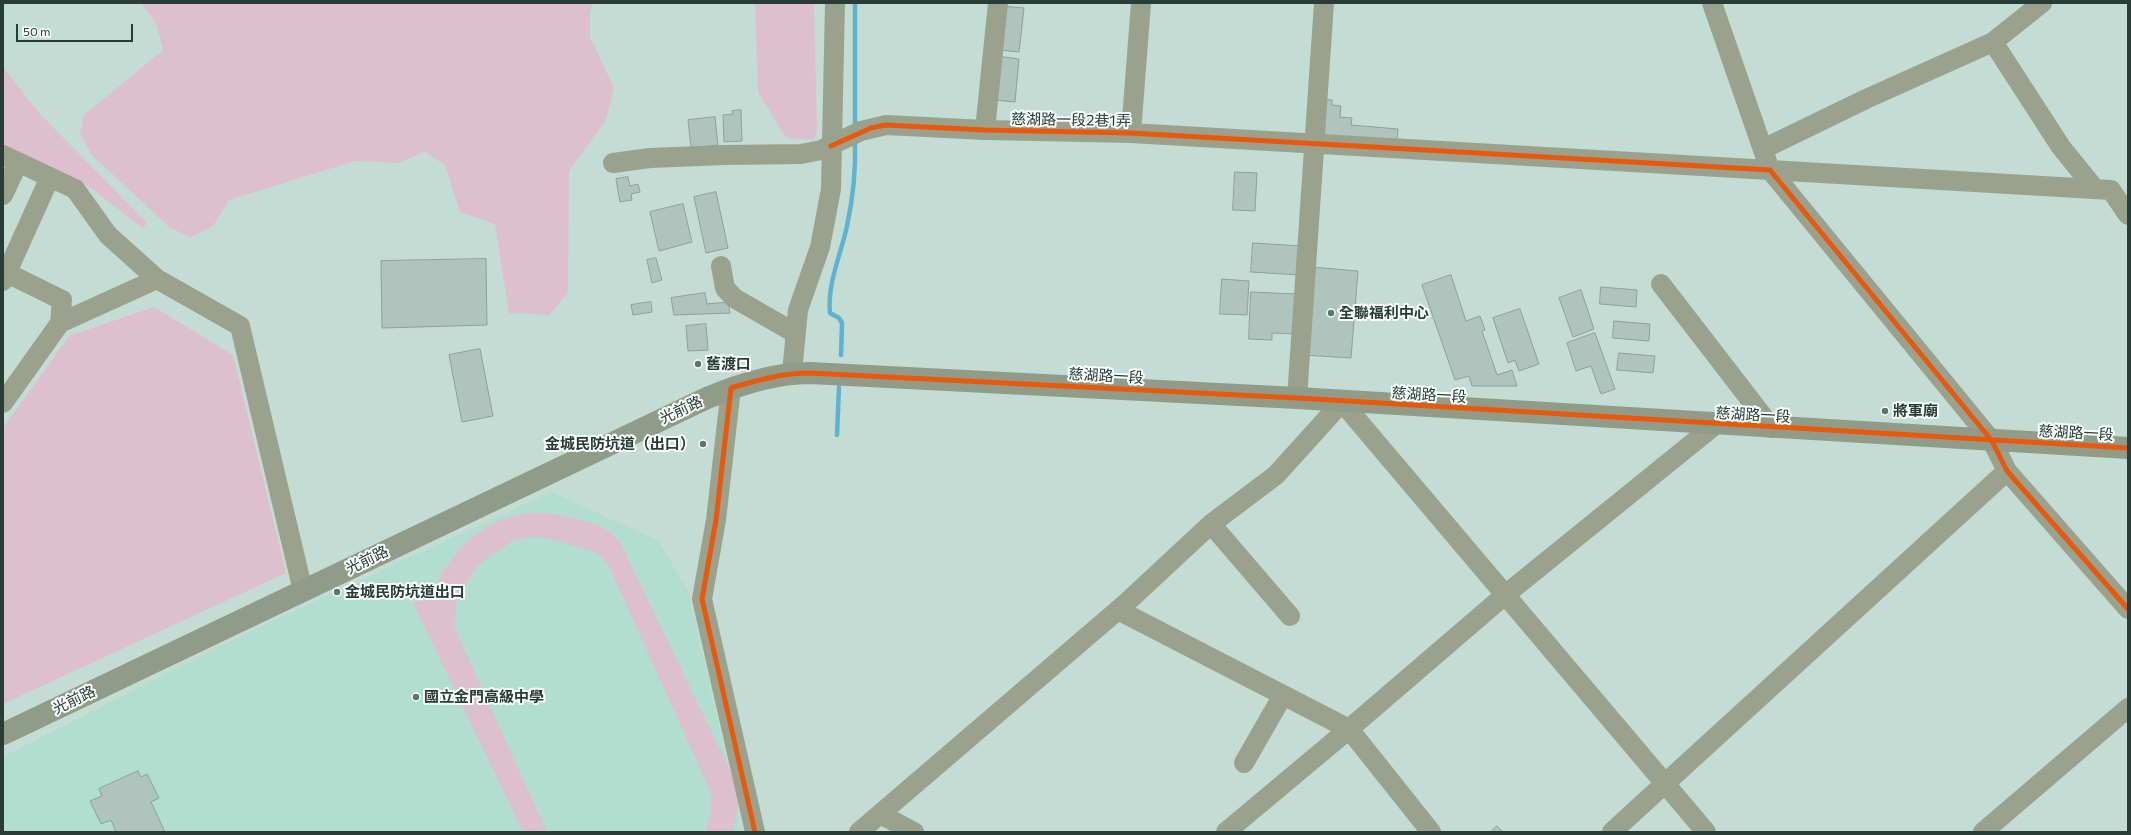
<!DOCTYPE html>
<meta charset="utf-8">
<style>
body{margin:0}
#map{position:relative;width:2131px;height:835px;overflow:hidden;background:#c3ddd4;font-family:Commissioner,sans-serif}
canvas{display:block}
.frame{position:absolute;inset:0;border:4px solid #293c35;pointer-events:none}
.scale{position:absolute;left:16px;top:24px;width:117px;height:18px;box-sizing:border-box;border:2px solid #293c35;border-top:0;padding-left:5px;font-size:12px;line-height:14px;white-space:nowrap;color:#293c35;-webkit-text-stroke:3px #fafefc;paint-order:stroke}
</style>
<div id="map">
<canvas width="2131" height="835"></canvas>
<div class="frame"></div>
<div class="scale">50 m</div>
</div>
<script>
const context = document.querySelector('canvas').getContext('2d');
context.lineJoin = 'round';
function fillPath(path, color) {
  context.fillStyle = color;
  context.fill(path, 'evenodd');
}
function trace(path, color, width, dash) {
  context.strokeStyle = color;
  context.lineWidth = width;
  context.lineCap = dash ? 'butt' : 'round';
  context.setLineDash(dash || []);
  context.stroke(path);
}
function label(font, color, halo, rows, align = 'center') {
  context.font = font + ' Commissioner,"Noto Sans TC",sans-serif';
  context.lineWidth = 4;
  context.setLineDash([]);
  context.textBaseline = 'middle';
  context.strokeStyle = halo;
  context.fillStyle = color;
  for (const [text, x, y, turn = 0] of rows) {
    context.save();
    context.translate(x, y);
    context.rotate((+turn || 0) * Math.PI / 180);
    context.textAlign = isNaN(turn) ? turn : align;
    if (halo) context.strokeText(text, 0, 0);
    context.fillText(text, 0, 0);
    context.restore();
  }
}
fillPath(new Path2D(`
 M551,492l108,49 30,53 54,238h-740v-75l235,-120z`), '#b2decf');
fillPath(new Path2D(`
 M141,3h452l-3,10v24l24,51 -8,32 -37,51 -1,122 -19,22 -40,-2 -14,-89 -35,-12 -15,-47 -20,-13 -27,11 -43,-2 -126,39 -16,26 -22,11 -21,-9 -78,-73 -12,-21 4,-19 79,-65 -7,-27z
 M755,3h59l3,126 -3,11 -28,-2 -28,-46z
 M3,67l37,47 107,109 -4,5 -54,-41 -86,-41z
 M154,307l79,48 53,218 -283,131v-276l66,-92z
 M547,513c21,4 50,8 67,22 6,5 11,17 14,24l102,211c10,26 11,35 2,62h-26l4,-17 1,-22 -103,-229 -12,-12 -50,-14 -16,-1 -18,4 -34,24 -12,19 -10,20 -1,25 92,203h-24l-110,-229 19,-8c15,-38 44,-72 87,-80 9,-2 18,-2 28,-2z`), '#debfce');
trace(new Path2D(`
 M855,129v-126
 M841,355l1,-32 -3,-5 -9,-5c-3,-29 11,-59 17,-87 6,-28 9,-58 8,-86
 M837,435l2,-48`), '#60b3d0', 4.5);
const building = new Path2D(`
 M1002,6l22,2 -5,44 -21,-2z
 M997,56l22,3 -4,43 -22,-2z
 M1323,99l9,1v5l9,1 -1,11 12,1 -1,7 47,4 -1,12 -77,-6z
 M741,110l1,31 -18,1 -1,-27 10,-1 -1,-3z
 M715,117l3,28 -27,3 -3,-28z
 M1235,172l22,1 -2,38 -22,-1z
 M628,177l2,9 8,-2 2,8 -9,2 1,6 -12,2 -4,-23z
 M716,192l12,56 -22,5 -12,-56z
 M683,204l9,38 -33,9 -9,-39z
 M1253,243l48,3 -2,29 -48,-3z
 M656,258l6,22 -10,3 -5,-23z
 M486,259l1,66 -105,3 -1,-67z
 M1311,267l47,4 -7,87 -47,-3z
 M1451,275l15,46 14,-5 5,14 -3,1 15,44 15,-5 5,16h-45l-3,-10 -14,4 -33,-95z
 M1222,279l27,2 -2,34 -27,-1z
 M1601,287l36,3 -1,17 -36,-3z
 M1581,290l13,39 -21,8 -14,-39z
 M1251,292l46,2 -2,40 -23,-1v7l-23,-1z
 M705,293l2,11 21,-2 2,11 -56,2 -3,-17z
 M651,302l1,10 -19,3 -2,-10z
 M1520,309l19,55 -20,7 -4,-11 -7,3 -15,-45z
 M1614,321l36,3 -1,17 -36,-3z
 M706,324l2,26 -20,1 -2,-25z
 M1595,333l20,56 -14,5 -10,-28 -15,5 -9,-28z
 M480,349l13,67 -31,6 -13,-67z
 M1619,353l36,3 -2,17 -36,-3z
 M138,771l3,6 6,-3 12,24 -8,4 14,30h-49l-5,-12 -10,4 -11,-23 12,-5 -3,-7z
 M1497,826l6,6h-12z`);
fillPath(building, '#afc4bd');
trace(building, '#8da09a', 1);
trace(new Path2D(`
 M1712,3l58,167 341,20 17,25
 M1993,42l68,105 34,42
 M985,130l13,-127
 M1131,133l10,-130
 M1763,149l103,-50 127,-57 49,-39
 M3,155l72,34 33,46 49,44 83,47 63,265
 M613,163l37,-5 75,-3 76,-1 20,-4 40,-19 25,-6 99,5 146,3 639,37 222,271 15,30 121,138
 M3,195l15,-32
 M721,266l4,22 9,10 61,35
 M3,271l59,29 -2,23
 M3,281l47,-104
 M1661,284l111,144
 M792,373l6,-63 22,-63 11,-58 4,-186
 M731,388l-15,132 -14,79 53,233
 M1297,398l27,-395
 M3,403l57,-80 97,-44
 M1211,524l79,92
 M1118,610l231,119 82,103
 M1244,763l39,-68
 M880,814l34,18
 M859,832l266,-228 86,-80 65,-49 66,-73 364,430
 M1226,832l123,-103 156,-134 210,-170
 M1612,832l395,-361
 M1983,832l145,-124`), '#9aa28e', 20);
trace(new Path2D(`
 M3,734l704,-336c33,-14 67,-25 103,-25l487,25 831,50`), '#919c88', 22);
trace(new Path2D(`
 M831,146l40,-18 15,-3 99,5 146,3 639,37 222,271 15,30 121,138
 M755,832l-53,-233 14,-79 15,-132c27,-8 52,-15 79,-15l487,25 831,50`), '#e8590c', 5);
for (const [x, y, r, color] of [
 [1331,313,4,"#5f746d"],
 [698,364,4,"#5f746d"],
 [1885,411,4,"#5f746d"],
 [703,444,4,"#5f746d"],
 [337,592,4,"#5f746d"],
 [416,697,4,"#5f746d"]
]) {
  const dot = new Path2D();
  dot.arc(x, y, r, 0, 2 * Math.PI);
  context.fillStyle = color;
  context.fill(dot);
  trace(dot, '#fafefc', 1.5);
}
label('15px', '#293c35', '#fafefc', [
 ["慈湖路一段2巷1弄",1071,120,1],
 ["慈湖路一段",1106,376,3],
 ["慈湖路一段",1429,395,3],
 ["光前路",681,410,-25],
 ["慈湖路一段",1753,415,3],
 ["慈湖路一段",2076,433,3],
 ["光前路",367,560,-26],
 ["光前路",74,700,-26]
]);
label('bold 15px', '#293c35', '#fafefc', [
 ["全聯福利中心",1339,313],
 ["舊渡口",706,364],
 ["將軍廟",1893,411],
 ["金城民防坑道（出口）",695,444,"right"],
 ["金城民防坑道出口",345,592],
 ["國立金門高級中學",424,697]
], 'left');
</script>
